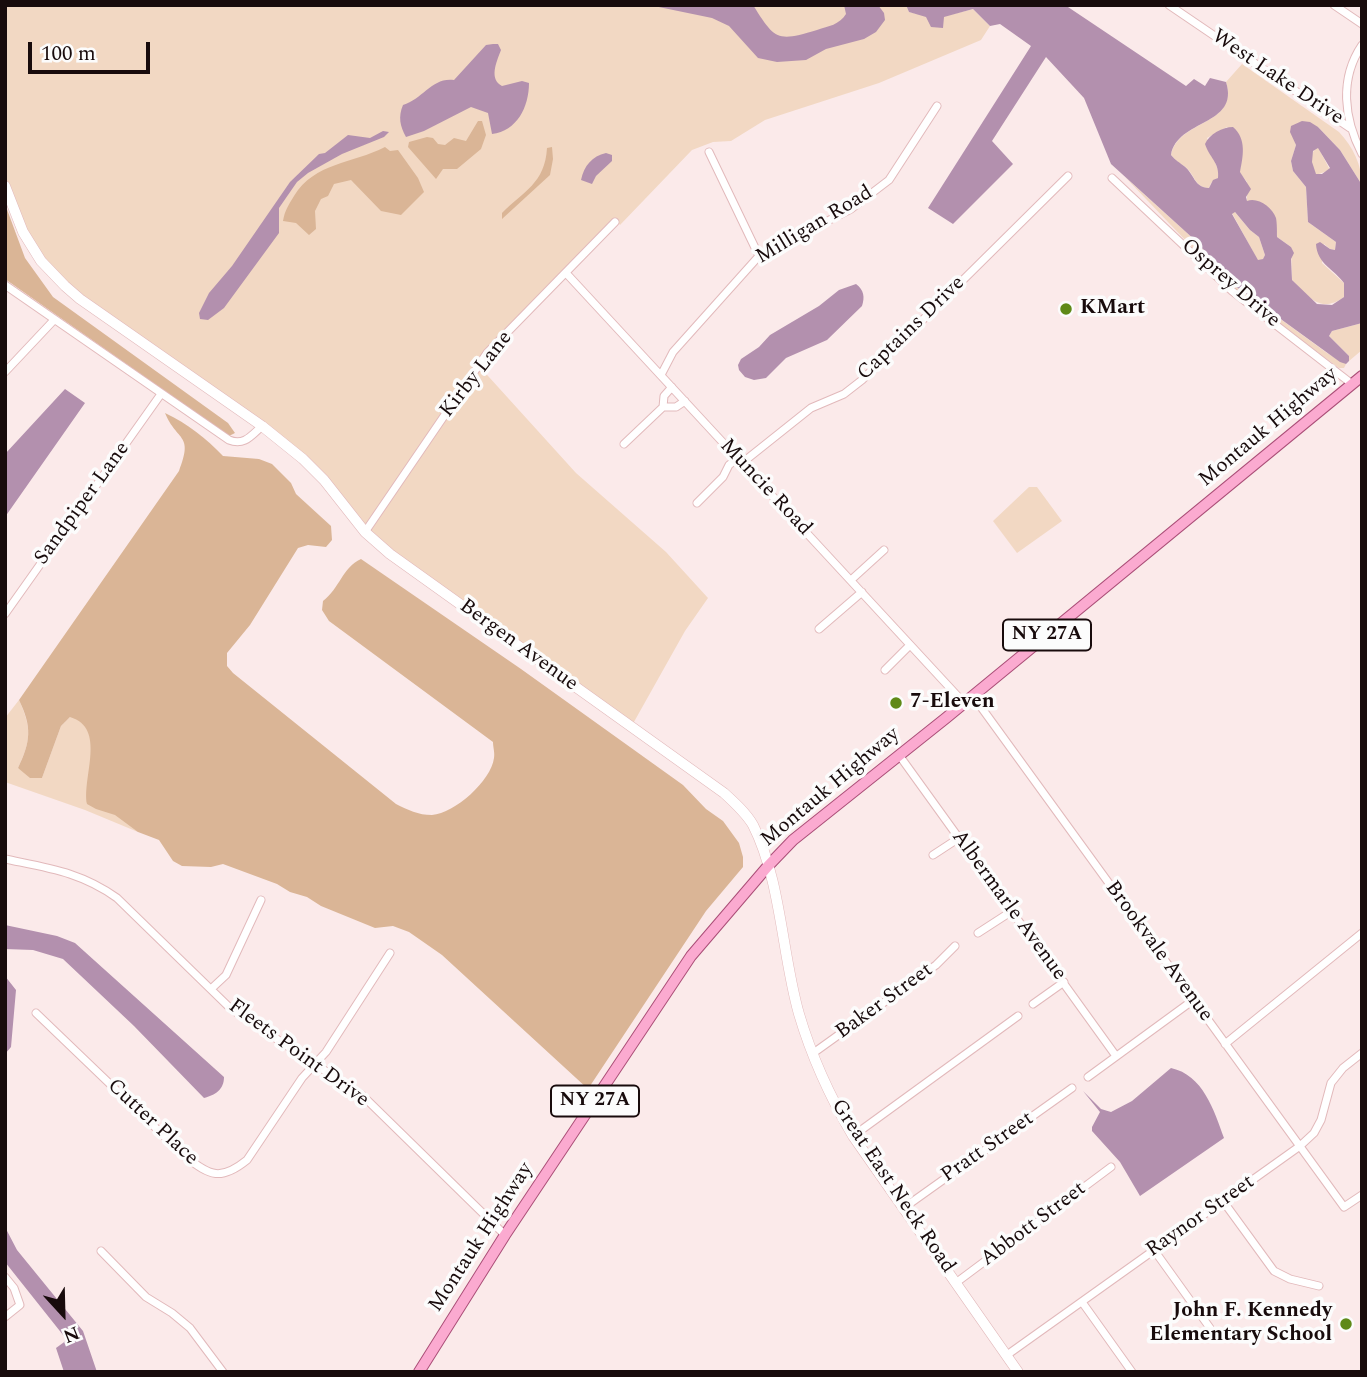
<!DOCTYPE html>
<style>
body{margin:0}
#map{position:relative;width:1367px;height:1377px;overflow:hidden;background:#fbeaea;font-family:Spectral,serif}
canvas{display:block}
.frame{position:absolute;inset:0;border:7px solid #180b0c;pointer-events:none}
.north{position:absolute;left:28px;top:1279px;width:70px;height:70px;-webkit-text-stroke:5px #fcfcfc;paint-order:stroke;rotate:158deg;font-size:19px;font-weight:700;line-height:28px;text-align:center;color:#180b0c}
.north::after{content:'';display:block;margin:auto;width:24px;height:32px;background:#180b0c;clip-path:polygon(50% 0,100% 100%,50% 72%,0 100%)}
.scale{position:absolute;left:28px;top:42px;width:122px;height:32px;box-sizing:border-box;border:4px solid #180b0c;border-top:0;padding-left:9px;font-size:21px;line-height:24px;white-space:nowrap;color:#180b0c;-webkit-text-stroke:5px #fcfcfc;paint-order:stroke}
</style>
<div id="map">
<canvas width="1367" height="1377"></canvas>
<div class="frame"></div>
<div class="north">N</div>
<div class="scale">100 m</div>
</div>
<script>
const context = document.querySelector('canvas').getContext('2d');
context.lineJoin = 'round';
function fillPath(path, color) {
  context.fillStyle = color;
  context.fill(path, 'evenodd');
}
function trace(path, color, width, dash) {
  context.strokeStyle = color;
  context.lineWidth = width;
  context.lineCap = dash ? 'butt' : 'round';
  context.setLineDash(dash || []);
  context.stroke(path);
}
function label(font, color, halo, rows, align = 'center') {
  context.font = font + ' Spectral,serif';
  context.lineWidth = 7;
  context.setLineDash([]);
  context.textBaseline = 'middle';
  context.strokeStyle = halo;
  context.fillStyle = color;
  for (const [text, x, y, turn = 0] of rows) {
    context.save();
    context.translate(x, y);
    context.rotate((+turn || 0) * Math.PI / 180);
    context.textAlign = isNaN(turn) ? turn : align;
    if (halo) context.strokeText(text, 0, 0);
    context.fillText(text, 0, 0);
    context.restore();
  }
}
fillPath(new Path2D(`
 M5,5h901l3,7c26,7 39,4 64,-3l17,17 -9,14 -102,43 -114,37 -34,21 -18,1 -21,8 -72,75 -3,-4 -138,145 97,107 90,79 42,46 -23,33 -55,98 -240,-175 -87,-95 -223,-160 -39,-38 -36,-75z
 M1242,64l97,68c14,15 23,33 23,53l-22,-35 -22,-23 -24,12 2,6 -5,16 2,10 13,16 2,35 28,20 -1,8 -5,-1 -6,-5 -2,19 22,20v14c-24,17 -35,0 -52,-17l-1,-33 -14,-10 -1,-9 -29,-27v-19l-8,-10 2,-7 -14,-38 -20,11 12,35 -1,5 -7,5 -2,5c-15,0 -14,-15 -25,-22 -6,-4 -8,-5 -13,-11 7,-36 68,-29 55,-73z
 M1318,147l12,23 -14,5c-4,-11 -9,-20 2,-28z
 M1125,177l72,65 34,41 96,70 19,11 -2,4h-5l-107,-79z
 M1234,211l16,19 9,7 6,18 -2,4 -5,2 -26,-48z
 M1362,323v27l-13,11v-5l-20,-20 3,-5z
 M1029,487h8l25,34 -45,32 -24,-32z
 M19,700c13,29 12,40 -1,68l24,10 19,-52 9,-9 24,-1 44,116 -53,-22 -80,-28v-64z`), '#f2d8c3');
fillPath(new Path2D(`
 M478,121h4l4,14 -5,14 -24,20h-14l-7,10 -28,-32 1,-5 18,-5 6,1 5,6 7,1 9,-7 12,3z
 M385,147l5,4 8,-1 20,28 6,14 -23,23 -20,-4 -30,-31 -17,4 -6,12 -7,3 -6,12 1,18 -7,6 -13,-12 -13,-2c2,-11 5,-15 11,-25 21,-34 58,-32 91,-49z
 M552,147l1,12 -3,16 -48,44v-6c22,-22 43,-30 45,-65z
 M5,204l20,54 28,39 175,126 7,10 -6,3 -224,-157z
 M165,413c23,11 41,25 58,43l36,3 13,5 19,19 5,11 35,32 1,14 -6,7 -18,-2 -10,3 -48,77 -23,28v13l6,7 163,131c12,6 22,11 36,11 23,-2 59,-34 62,-57 1,-5 -1,-11 -1,-16l-164,-121 -7,-11 1,-9c17,-13 19,-33 38,-42l160,110 162,116 23,24 17,12 16,22 4,14v10l-37,44 -118,178 -146,-134 -33,-23 -16,-6 -18,2 -54,-22 -14,-9 -17,-5 -13,-8 -54,-20 -12,3 -29,-1 -9,-5 -14,-21 -21,-8 -23,-17 -19,-6 -9,-5c-5,-27 20,-76 -17,-87l-9,9 -19,52h-12l-12,-10c13,-27 14,-41 1,-68l160,-229c15,-38 -2,-29 -14,-58z`), '#dab596');
fillPath(new Path2D(`
 M649,5h104c22,35 24,37 64,25 12,-4 22,-5 29,-16l-2,-9h34l6,8 1,7 -9,12 -12,7 -38,10 -20,11 -29,2 -19,-4 -29,-32 -17,-8z
 M906,5h159l121,81 8,-7 11,7 5,-8 16,4c14,44 -49,37 -55,73 5,6 8,7 13,11 10,7 10,22 25,22l4,-8 5,-2c2,-15 -9,-21 -13,-34 4,-10 18,-17 28,-17 14,12 10,30 7,45l11,17 -5,8 1,4c11,-4 25,6 29,17 1,5 1,13 1,19l14,10 3,6 -3,6 1,21 25,24 15,1 12,-8v-14c-10,-14 -27,-19 -28,-39l4,-2 10,7 5,1 1,-8 -28,-20 -2,-35 -13,-16 -2,-10 5,-16 -6,-13 1,-6 11,-5 8,1 8,5 22,23 22,35v138l-30,8 -3,5 20,20v5l-3,3 -6,-2 -109,-79 -34,-41 -86,-78 -27,-66 -38,-41 -54,84 21,23 -60,60 -25,-16 103,-162 -31,-22 -10,2 -17,-17 -29,8 -1,11 -12,-1 -5,-10 -17,-5zM1318,148l12,20 -8,6h-6l-4,-12 1,-11zM1235,212l15,18 9,7 6,18 -2,4 -5,1 -26,-46z
 M493,44h5l3,6c-5,13 -12,29 1,36l20,-5 7,2c0,24 -12,48 -37,51l-4,-21 -17,-6 -47,24 -18,6c-6,-11 -8,-20 -3,-32 20,-6 29,-28 51,-25l32,-35z
 M383,131l6,1 -5,5 -42,17 -34,19 -11,9 -18,26v25l-55,75 -16,12 -8,-1 -1,-6 10,-20 23,-27 58,-84 29,-28 6,-1 23,-18 22,3z
 M606,153l6,2v6l-16,15 -4,8 -11,-4c3,-14 11,-24 25,-27z
 M856,284c8,6 9,13 6,22l-35,34 -41,18 -20,20 -12,2 -9,-3 -6,-7 -1,-5 3,-6 18,-12 11,-12 49,-29 20,-16z
 M65,389l20,14 -80,114v-63z
 M5,925l52,11 18,7 149,134c0,13 -9,18 -20,21l-70,-72 -71,-67 -30,-9 -28,-1z
 M5,976l11,14 -5,57 -6,7z
 M1171,1068c32,7 43,42 53,70l-84,58 -20,-34 -28,-31v-4l8,-15 -17,-21 18,18 10,3 21,-11z
 M5,1227l12,23 66,81 14,41h-33l-8,-24 11,-8 -62,-78z`), '#b390ae');
const street = new Path2D(`
 M1169,5l181,123
 M1334,5l28,19
 M1362,45c-23,34 -18,74 0,109
 M709,152l50,104
 M1112,178l120,113 120,93
 M566,273l398,430
 M5,285l224,155c15,6 22,-4 33,-14
 M5,372l49,-52
 M661,375l12,-23 86,-96 92,-47 38,-29 48,-74
 M663,407h13l9,-6
 M624,444l39,-37 1,-11 8,-9
 M742,463l69,-55 33,-14 18,-14 206,-204
 M697,503l26,-26 6,-12 9,-7
 M365,532l122,-179 128,-131
 M851,580l33,-30
 M5,614l156,-220
 M819,629l43,-37
 M885,670l25,-25
 M973,696l371,511 18,-12
 M899,755l217,301
 M933,855l26,-17
 M5,859c43,9 76,13 112,39l114,111 131,86 143,140
 M978,933l34,-22
 M211,989l15,-14 35,-75
 M1033,1004l31,-22
 M36,1013l150,144c24,19 35,24 61,3l55,-82 24,-26 64,-99
 M1225,1044l137,-111
 M812,1054l124,-89 19,-19
 M1088,1077l104,-76
 M853,1136l165,-120
 M1223,1201l51,70 16,8 29,7
 M905,1207l167,-119
 M1154,1250l56,78
 M101,1251l45,46 26,16 18,15 33,44
 M5,1277l9,11 6,17 -15,12
 M957,1282l154,-115
 M1082,1302l50,70
 M1007,1355l293,-209 14,-13 7,-13 10,-37 12,-15 19,-15`);
const secondary = new Path2D(`
 M5,186l18,46 18,29 24,25 15,13 182,127 41,33 21,21 41,52 25,22 334,239c11,10 22,20 29,32 28,55 29,130 46,189 13,44 31,83 54,122l165,236`);
const primary = new Path2D(`
 M419,1372l86,-137 186,-279 77,-90 25,-26 153,-122 416,-342`);
trace(street, '#e2b9bb', 9);
trace(secondary, '#e2b9bb', 11);
trace(primary, '#aa4e77', 12);
trace(street, '#fff', 7);
trace(secondary, '#fff', 10);
trace(primary, '#fbaad0', 10);
for (const [x, y, r, color] of [
 [1066,309,7,"#5f8917"],
 [896,703,7,"#5f8917"],
 [1346,1324,7,"#5f8917"]
]) {
  const dot = new Path2D();
  dot.arc(x, y, r, 0, 2 * Math.PI);
  context.fillStyle = color;
  context.fill(dot);
  trace(dot, '#fcfcfc', 2.5);
}
for (const [x, y, w] of [
 [1047,635,88],
 [595,1101,88]
]) {
  const box = new Path2D();
  box.roundRect(x - w / 2, y - 15.5, w, 31, 5);
  context.fillStyle = '#fcfcfc';
  context.fill(box);
  trace(box, '#180b0c', 2);
}
label('bold 19px', '#180b0c', null, [
 ["NY 27A",1047,635],
 ["NY 27A",595,1101]
]);
label('21px', '#180b0c', '#fcfcfc', [
 ["West Lake Drive",1277,78,34],
 ["Milligan Road",815,226,-31],
 ["Osprey Drive",1230,284,41],
 ["Captains Drive",912,329,-44],
 ["Kirby Lane",477,375,-52],
 ["Montauk Highway",1269,428,-40],
 ["Muncie Road",765,488,47],
 ["Sandpiper Lane",83,504,-54],
 ["Bergen Avenue",518,646,36],
 ["Montauk Highway",831,788,-40],
 ["Albermarle Avenue",1008,906,54],
 ["Brookvale Avenue",1158,952,54],
 ["Baker Street",885,1002,-36],
 ["Fleets Point Drive",298,1054,36],
 ["Cutter Place",152,1123,43],
 ["Pratt Street",988,1148,-35],
 ["Great East Neck Road",892,1187,56],
 ["Raynor Street",1201,1217,-35],
 ["Abbott Street",1034,1225,-37],
 ["Montauk Highway",482,1238,-57]
]);
label('bold 21px', '#180b0c', '#fcfcfc', [
 ["KMart",1080,309],
 ["7-Eleven",910,703],
 ["John F. Kennedy",1332,1312,"right"],
 ["Elementary School",1332,1336,"right"]
], 'left');
</script>
